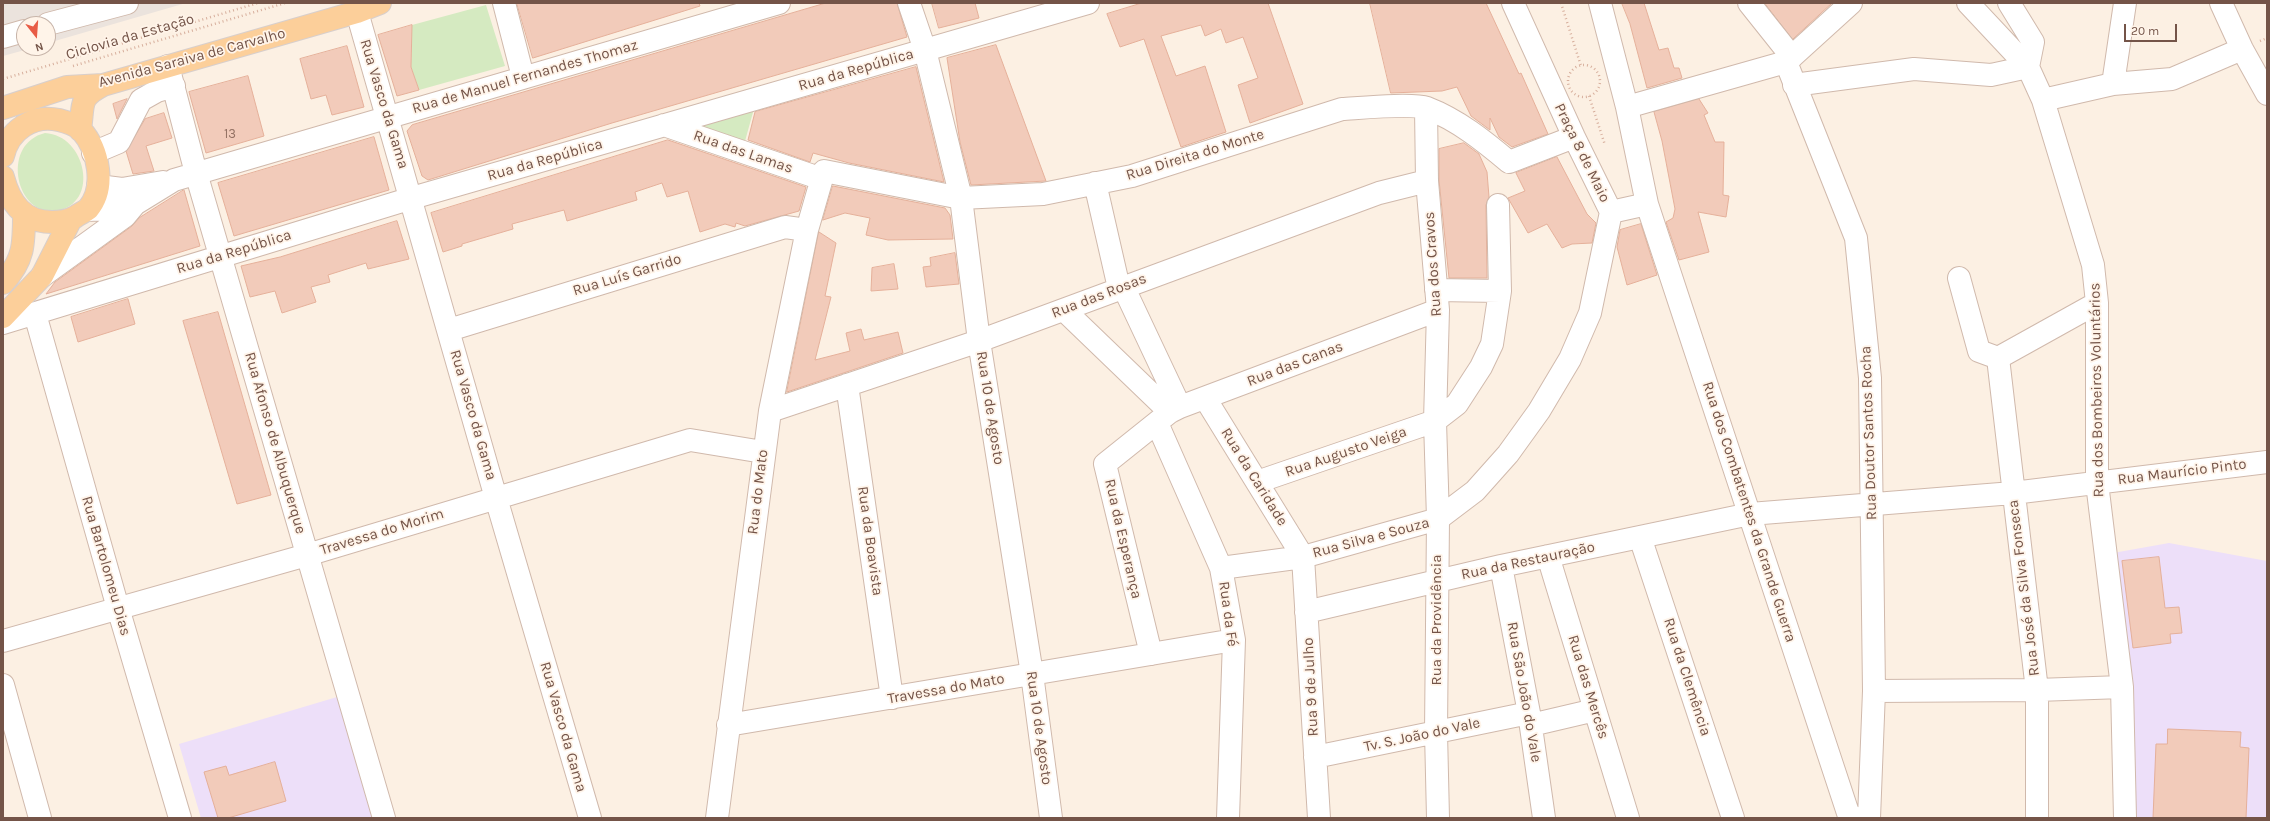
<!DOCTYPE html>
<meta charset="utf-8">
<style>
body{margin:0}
#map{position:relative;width:2270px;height:821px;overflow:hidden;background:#fcf0e3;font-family:Karla,sans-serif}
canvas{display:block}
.frame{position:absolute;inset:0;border:4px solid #745448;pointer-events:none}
.north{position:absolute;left:16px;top:16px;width:40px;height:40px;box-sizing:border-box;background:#fff4e9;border:1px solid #c7b4a9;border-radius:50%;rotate:163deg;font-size:11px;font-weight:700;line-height:16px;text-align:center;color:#745448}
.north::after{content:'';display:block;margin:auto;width:14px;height:18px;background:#e85c46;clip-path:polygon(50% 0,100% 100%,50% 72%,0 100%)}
.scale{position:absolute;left:2124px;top:24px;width:53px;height:18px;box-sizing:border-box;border:2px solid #745448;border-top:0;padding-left:5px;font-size:12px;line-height:14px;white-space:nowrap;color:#745448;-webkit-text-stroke:3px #fff4e9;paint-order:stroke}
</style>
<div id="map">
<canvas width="2270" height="821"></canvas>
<div class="frame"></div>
<div class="north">N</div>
<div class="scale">20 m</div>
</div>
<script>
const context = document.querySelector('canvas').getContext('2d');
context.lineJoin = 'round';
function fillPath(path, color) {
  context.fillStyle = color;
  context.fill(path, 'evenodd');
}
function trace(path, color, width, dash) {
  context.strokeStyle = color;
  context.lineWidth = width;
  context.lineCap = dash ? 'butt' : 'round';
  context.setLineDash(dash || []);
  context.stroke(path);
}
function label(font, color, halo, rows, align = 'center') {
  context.font = font + ' Karla,sans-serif';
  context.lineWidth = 3.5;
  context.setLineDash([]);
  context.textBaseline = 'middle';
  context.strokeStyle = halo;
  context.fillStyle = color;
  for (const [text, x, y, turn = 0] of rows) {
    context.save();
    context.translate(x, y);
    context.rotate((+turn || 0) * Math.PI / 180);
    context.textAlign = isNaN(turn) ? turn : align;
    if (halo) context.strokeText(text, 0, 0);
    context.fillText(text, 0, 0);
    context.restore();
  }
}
fillPath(new Path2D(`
 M3,3h183l-138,40v-19h-24v24h8l-29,8z`), '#ebe3dd');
fillPath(new Path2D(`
 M2169,543l98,18v257h-135l-19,-265z
 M337,697l36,121h-172l-22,-74z`), '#eddff9');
fillPath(new Path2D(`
 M486,5l19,61 -86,24 -8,-23 1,-42z
 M755,105l-13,47 -78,-27z
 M45,133c41,2 56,71 11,78 -40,6 -56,-67 -11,-78z`), '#d5eac1');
const building = new Path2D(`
 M517,3h182l1,3 -167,52z
 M826,3h71l10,34 -295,86 -184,57 -6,-4 -15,-45 5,-6z
 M932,3h43l4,15 -40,10z
 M1142,3h126l35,101 -53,19 -12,-38 20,-7 -15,-41 -17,6 -5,-14 -16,7 -4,-11 -40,11 15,40 29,-10 21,66 -45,15 -37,-108 -24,8 -13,-33z
 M1370,3h116l33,71 2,-1 27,61 -36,13 -13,-10 -9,-19v12l-19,-14 -14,-29 -15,4 -51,2z
 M1622,3h22l15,47 9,-2 6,20h5l3,10 -35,10 -17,-64z
 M1765,3h67l-39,36z
 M412,25l-1,42 8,23 -22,6 -19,-61z
 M996,45l50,136 -75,4 -11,-43 -13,-84z
 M347,46l17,61 -32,8 -6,-20 -15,4 -11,-40z
 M916,67l28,115 -95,-19 -36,-10 -3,9 -62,-22 7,-28z
 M248,76l16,60 -58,17 -17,-61z
 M127,99l-10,20 -4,-15z
 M1699,99l9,14 -4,2 11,27h9l-1,53 6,1 -3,21 -28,-5 11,40 -30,8 -13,-38 7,-4 2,-9 -13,-68 -8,-29z
 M164,113l8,25 -26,8 8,25 -21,3 -7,-23 19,-32z
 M374,137l15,53 -155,46 -16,-53z
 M668,140l138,47 -7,24 -54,15 -9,-3 -1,4 -10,-3 -25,8 -12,-41 -21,6 -5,-14 -27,9 2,8 -70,21 -3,-11 -52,14 1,5 -51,15v2l-19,6 -12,-39z
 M1464,143l15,11 8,18 2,25 -3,8 1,73h-38l-10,-98v-31z
 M1557,157l30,57 9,9 -4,20 -20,1 -10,4 -15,-24 -19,9 -20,-35 17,-7 -9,-18z
 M833,186l112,22 5,7 3,24 -65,1 -22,-5 4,-17 -25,-5 -22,7z
 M184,190l16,56 -154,48 9,-12 77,-56 7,-8z
 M397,221l12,38 -41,10 -2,-6 -38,12 2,7 -19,5 5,15 -34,11 -7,-22 -25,6 -9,-31 39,-9z
 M1641,224l16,51 -30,10 -10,-38 3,-17z
 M819,232l17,11 -11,53 6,1 -16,63 35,-9 -4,-18 15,-4 3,11 34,-8 5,21 -116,39z
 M955,253l4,31 -33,3 -3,-20 8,-1 -1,-8z
 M894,264l4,25 -27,2 1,-23z
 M128,299l7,25 -57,18 -7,-25z
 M218,312l53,183 -34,9 -54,-183z
 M2159,557l6,51 14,-1 3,26 -12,1 1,9 -38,5 -11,-87z
 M2168,729l73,3 -1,15 9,1 -3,70h-93l3,-74h11z
 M275,762l11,39 -58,17h-10l-14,-46 22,-6 3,9z`);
fillPath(building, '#f2cbba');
trace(building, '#e5b09a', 1);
const minor = new Path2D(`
 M504,3l19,74
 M909,3l16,47 36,148 18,143 53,333 19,144
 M1513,3l61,134 37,75 36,-8
 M1600,3l27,104 20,97 201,609 6,5
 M1749,3l43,54
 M1968,3l60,64 15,33 50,165 4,38v180l25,204 3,131
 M2009,3l24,39 -5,25
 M2221,3l21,46 25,45
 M357,12l139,486 94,320
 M48,24l79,-21
 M3,37l21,-6
 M1786,62l70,176 14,140 4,313 -5,127
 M168,66l28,107 188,645
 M2113,84l12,-81
 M1794,85l120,-16 77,6 37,-8
 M2043,100l70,-16 59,-5 70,-30
 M1627,107l159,-45 65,-59
 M1426,108l1,73 11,129 -3,111 3,98 -2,213 2,86
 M664,125l158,54
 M93,153l26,-11 22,-42 16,-9 17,-5
 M1095,183l24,105
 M98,186l24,3 41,-7
 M87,210l25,-1 23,-5
 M42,276l83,-60 10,-12 39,-24 605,-177
 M1959,278l20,73 19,7
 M1123,286l57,121
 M1436,290l64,1
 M1064,310l106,102
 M35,314l83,294 62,210
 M3,323l409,-125 676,-195
 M449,330l336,-103 22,3
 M1998,358l39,332v128
 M1998,358l99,-55
 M847,385l45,313
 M1205,398l98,159 16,261
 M770,411l209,-70 400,-148 48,-12
 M1157,423l64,145 13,72 -6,178
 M1257,482l178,-61 22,-17 24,-37 11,-23 8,-53 -2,-86
 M1640,537l93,281
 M1548,556l80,262
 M1501,566l28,147 15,105
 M1221,568l82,-11 135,-38 37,-28 33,-37 31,-43 31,-52 20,-46 21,-101
 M1306,612l195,-46 249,-52 263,-21 254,-31
 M3,641l304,-86 383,-115 73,12
 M1151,654l-46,-190 65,-52 10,-5 258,-97
 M3,685l37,133
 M1874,691l163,-1 85,-3
 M728,725l506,-85
 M1531,725l64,-15
 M1315,757l214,-44
 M717,818l53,-407 37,-181 17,-59 137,27 82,-4 89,-18 210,-67c18,-1 70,-6 85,-1 31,12 57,33 82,54l65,-25`);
const major = new Path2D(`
 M3,108l64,-21 36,-2 254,-73 23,-9
 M80,130c4,-26 -2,-32 23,-45
 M3,156c6,-26 30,-42 56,-36 8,2 17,5 22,10 18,20 25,58 7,79 -4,3 -9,5 -13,8 -7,4 -15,5 -23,5 -29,0 -42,-19 -49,-45
 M3,283c21,-23 21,-39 21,-68
 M3,317l39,-41 29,-57`);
trace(minor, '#d0b9ac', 24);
trace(major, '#d8cfcc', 24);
trace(new Path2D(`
 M1561,3l20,63
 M2260,41l7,-3
 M1568 81a16 16 0 1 1 32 0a16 16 0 1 1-32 0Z
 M73,66l212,-63
 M3,79l255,-76
 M1589,96l16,49`), '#d7af9d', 2.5, [1, 3]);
trace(minor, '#fff', 22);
trace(major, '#fccf9a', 22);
label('13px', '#947264', null, [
 ["13",230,134]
]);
label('15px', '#745448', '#fff4e9', [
 ["Ciclovia da Estação",130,37,-16],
 ["Avenida Saraiva de Carvalho",192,58,-15],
 ["Rua da República",856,70,-16],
 ["Rua de Manuel Fernandes Thomaz",525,77,-16],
 ["Rua Vasco da Gama",384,104,73],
 ["Rua das Lamas",743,152,19],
 ["Praça 8 de Maio",1582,153,64],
 ["Rua Direita do Monte",1195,155,-17],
 ["Rua da República",545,160,-16],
 ["Rua da República",234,252,-17],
 ["Rua dos Cravos",1433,264,-94],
 ["Rua Luís Garrido",627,275,-17],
 ["Rua das Rosas",1099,296,-21],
 ["Rua das Canas",1295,364,-21],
 ["Rua dos Bombeiros Voluntários",2097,390,-91],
 ["Rua 10 de Agosto",990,408,81],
 ["Rua Vasco da Gama",473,415,74],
 ["Rua Doutor Santos Rocha",1869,433,-92],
 ["Rua Afonso de Albuquerque",275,443,74],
 ["Rua Augusto Veiga",1346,452,-19],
 ["Rua Maurício Pinto",2182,472,-7],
 ["Rua da Caridade",1254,477,58],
 ["Rua do Mato",758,492,-83],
 ["Rua dos Combatentes da Grande Guerra",1749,512,72],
 ["Travessa do Morim",382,532,-17],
 ["Rua Silva e Souza",1371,538,-15],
 ["Rua da Esperança",1123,539,77],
 ["Rua da Boavista",870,541,82],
 ["Rua da Restauração",1528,561,-12],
 ["Rua Bartolomeu Dias",106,566,74],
 ["Rua José da Silva Fonseca",2024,588,-97],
 ["Rua da Fé",1228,614,82],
 ["Rua da Providência",1437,620,-90],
 ["Rua da Clemência",1687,677,72],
 ["Rua 9 de Julho",1311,687,-93],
 ["Rua das Mercês",1588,687,73],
 ["Travessa do Mato",946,689,-10],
 ["Rua São João do Vale",1524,692,80],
 ["Rua Vasco da Gama",563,727,74],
 ["Rua 10 de Agosto",1039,728,82],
 ["Tv. S. João do Vale",1422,735,-12]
]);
</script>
